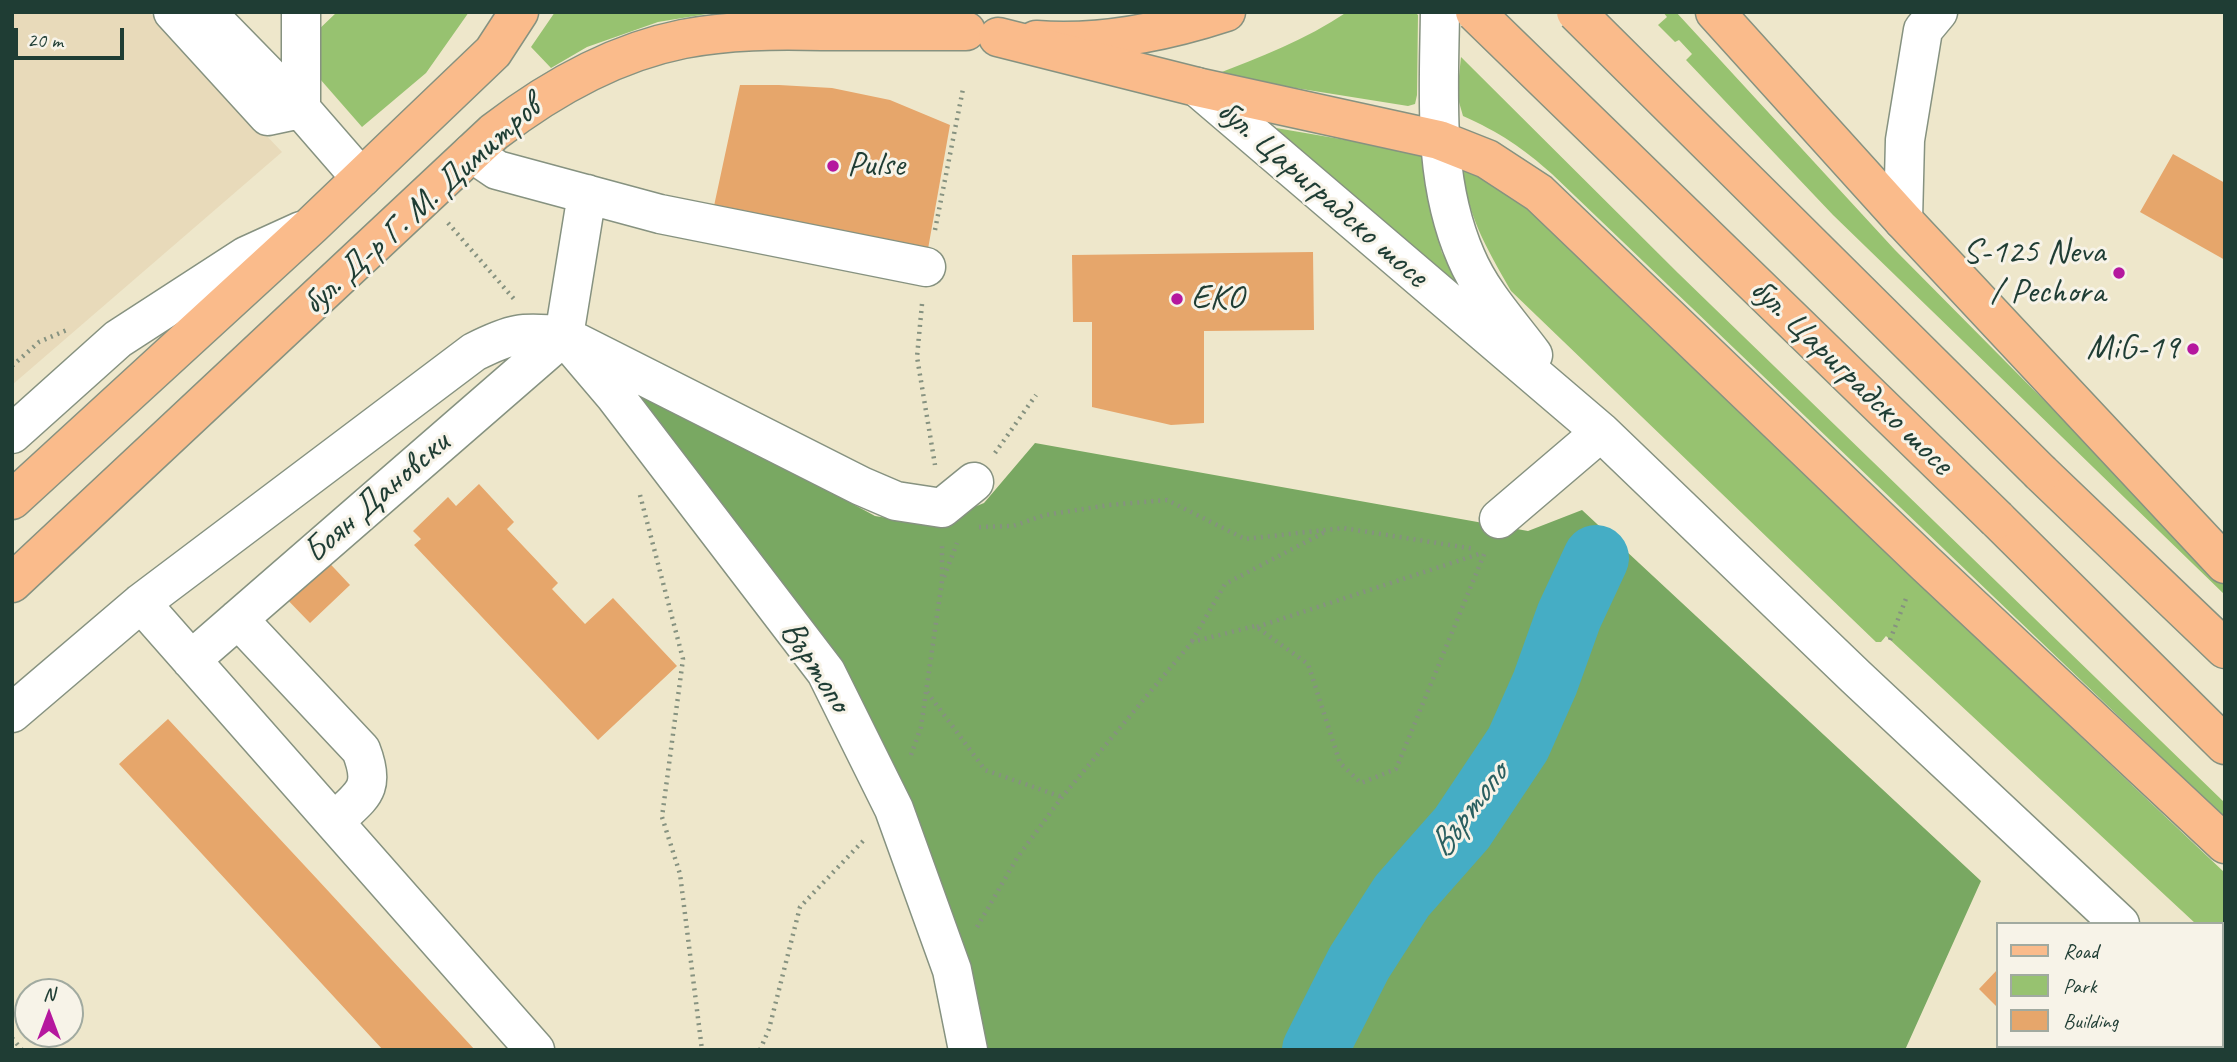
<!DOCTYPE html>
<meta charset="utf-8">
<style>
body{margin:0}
#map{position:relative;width:2237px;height:1062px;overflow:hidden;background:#eee7cb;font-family:Caveat,sans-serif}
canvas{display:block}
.frame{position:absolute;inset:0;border:14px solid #1f3d34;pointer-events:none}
.legend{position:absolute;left:1996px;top:922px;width:228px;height:126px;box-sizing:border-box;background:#f7f3e8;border:2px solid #a1aaa0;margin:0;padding:9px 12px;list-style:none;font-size:21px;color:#1f3d34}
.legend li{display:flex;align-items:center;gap:14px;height:35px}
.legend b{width:35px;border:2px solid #a1aaa0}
.north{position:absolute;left:14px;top:978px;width:70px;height:70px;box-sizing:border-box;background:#f7f3e8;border:2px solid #a1aaa0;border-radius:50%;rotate:0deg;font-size:19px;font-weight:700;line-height:28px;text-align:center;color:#1f3d34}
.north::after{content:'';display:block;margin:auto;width:24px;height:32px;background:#b5179e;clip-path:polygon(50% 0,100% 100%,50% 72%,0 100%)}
.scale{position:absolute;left:14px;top:28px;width:110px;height:32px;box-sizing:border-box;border:4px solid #1f3d34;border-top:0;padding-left:9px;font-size:21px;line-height:24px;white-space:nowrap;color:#1f3d34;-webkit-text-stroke:5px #f7f3e8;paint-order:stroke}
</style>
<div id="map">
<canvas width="2237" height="1062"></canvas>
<div class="frame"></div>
<ul class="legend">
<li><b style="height:9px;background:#fabb8b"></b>Road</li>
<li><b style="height:19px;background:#97c270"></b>Park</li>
<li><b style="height:19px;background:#e6a66b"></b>Building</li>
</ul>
<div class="north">N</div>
<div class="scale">20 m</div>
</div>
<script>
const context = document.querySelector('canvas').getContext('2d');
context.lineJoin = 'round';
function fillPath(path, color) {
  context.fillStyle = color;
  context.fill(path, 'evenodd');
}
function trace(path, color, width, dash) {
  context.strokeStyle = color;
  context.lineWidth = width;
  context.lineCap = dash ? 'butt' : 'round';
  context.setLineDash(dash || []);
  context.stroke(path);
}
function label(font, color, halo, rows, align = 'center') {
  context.font = font + ' Caveat,sans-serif';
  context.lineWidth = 6;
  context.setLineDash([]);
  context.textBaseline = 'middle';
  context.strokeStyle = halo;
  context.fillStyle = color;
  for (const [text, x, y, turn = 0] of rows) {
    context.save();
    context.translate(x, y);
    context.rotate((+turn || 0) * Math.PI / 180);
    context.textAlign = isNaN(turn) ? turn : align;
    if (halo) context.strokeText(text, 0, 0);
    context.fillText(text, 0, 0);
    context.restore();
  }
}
fillPath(new Path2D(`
 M12,12h137l133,140 -270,233z`), '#e8daba');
fillPath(new Path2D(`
 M337,12h132l-43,61 -64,54 -49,-56 1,-37z
 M555,12h164l-61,10 -71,25 -36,21 -20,-21z
 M1347,12h68l3,3 -1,80 -2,9 -7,2 -194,-31c47,-18 91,-35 133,-63z
 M1663,12h13l219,238 330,333v12l-392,-380 -147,-155 6,-6 -13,-14 -4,2 -17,-17 9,-8z
 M1461,57l217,216 547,530v15l-673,-644c-29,-26 -53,-42 -89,-58l-6,-21z
 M1276,128l146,25 6,45 14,55 35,59z
 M1462,163l55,35 397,381 311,294v78l-4,-3v-24h-25l-310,-288 -5,6h-5l-365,-351c-26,-46 -44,-75 -49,-128z`), '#97c270');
fillPath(new Path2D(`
 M631,384l244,132 55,9 54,-22 51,-60 493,88 54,-21 399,371 -76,169h-937l-74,-241z`), '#79a862');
trace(new Path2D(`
 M1315,1050l44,-87 43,-67 60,-68 56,-84 27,-61 24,-67 27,-58`), '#45adc5', 66);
fillPath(new Path2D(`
 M740,85h39l53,3 58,12 60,25 -22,124 -214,-43z
 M2173,154l52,29v77l-85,-48z
 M1313,252l1,78 -110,1v92l-33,2 -79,-18v-85h-19l-1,-67z
 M479,484l35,38 -7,7 51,54 -6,6 33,35 28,-26 64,68 -79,74 -184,-195 7,-6 -8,-8 35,-34 8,9z
 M320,553l30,32 -40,38 -31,-32z
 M168,719l150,161 157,170h-92l-264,-286z
 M1997,970v37l-18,-18z
 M2018,1046h123l3,4h-129z`), '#e6a66b');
const minor = new Path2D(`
 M173,12l95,104 33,-7 -95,-97
 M301,12v97l60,69
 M1440,12c-1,83 -8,167 26,245 15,36 44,67 67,98
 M1197,87l404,345 255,245 264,247
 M472,153l25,17 163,44 266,53
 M1903,220l2,-80 18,-110 15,-18
 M564,336l23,-142
 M575,349l40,47 211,276 68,137 58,161 16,80
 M12,434l106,-95 128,-83 55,-25
 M1499,519l102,-87
 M141,603l394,447
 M238,619l123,131c16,41 0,45 -27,72
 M191,660l373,-324
 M12,713l129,-110 333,-251c38,-19 48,-21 90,-16l297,150 35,15 46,7 32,-26
 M2221,1020l4,4`);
const major = new Path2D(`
 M1036,40c65,5 129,-8 190,-28
 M12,500l300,-275 181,-173 26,-40
 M12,583l482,-451c56,-43 119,-79 189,-93 46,-9 93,-9 139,-8 48,0 96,0 144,0`);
const highway = new Path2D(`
 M1715,12l188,208 322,344
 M998,37l199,50 242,53 48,19 52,34 386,370 300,281
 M2041,473l184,176
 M1997,519l228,226`);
trace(minor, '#869280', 41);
trace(major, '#869280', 41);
trace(highway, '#869280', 41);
trace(new Path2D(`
 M448,223l66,76
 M935,230l28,-141
 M922,304l-5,53 18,108
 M12,366l27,-24 30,-13
 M995,453l41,-58
 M640,495l43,164 -21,158 18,57 22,176
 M979,527l34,-1 32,-11 64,-10 58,-5 78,39 98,-11 132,21
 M944,577l13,-34
 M1257,627l225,-74
 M1890,640l17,-44
 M1192,641l33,-57 102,-53
 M927,692l58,78 77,27
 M911,755l10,-28 21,-146v-38
 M977,927l40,-69 45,-61 130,-155 63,-16 53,38 32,99 21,20 35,-14 89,-217
 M12,1038l10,12
 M760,1050l9,-21 31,-122 64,-67`), '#869280', 4.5, [2, 5]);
trace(minor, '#fff', 38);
trace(major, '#fabb8b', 38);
trace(highway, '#fabb8b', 38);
const highwayBridge = new Path2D(`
 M1475,12l522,507
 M1576,12l465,461`);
trace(highwayBridge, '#869280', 41, []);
trace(highwayBridge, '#fabb8b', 38);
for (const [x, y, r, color] of [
 [833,166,7,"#b5179e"],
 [2119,273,7,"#b5179e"],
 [1177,299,7,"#b5179e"],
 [2193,349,7,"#b5179e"]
]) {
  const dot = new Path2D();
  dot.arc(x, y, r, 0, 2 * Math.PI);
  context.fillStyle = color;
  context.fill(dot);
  trace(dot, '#f7f3e8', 2.5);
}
label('35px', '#1f3d34', '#f7f3e8', [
 ["Pulse",847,166],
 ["S-125 Neva",2105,253,"right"],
 ["/ Pechora",2105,293,"right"],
 ["EKO",1191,299],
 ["MiG-19",2179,349,"right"]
], 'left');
label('35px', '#1f3d34', '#f7f3e8', [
 ["бул. Цариградско шосе",1322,194,41],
 ["бул. Д-р Г. М. Димитров",422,206,-42],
 ["бул. Цариградско шосе",1851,377,44],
 ["Боян Дановски",377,498,-41],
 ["Въртопо",815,667,57]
]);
label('italic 37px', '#2a5f60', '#f7f3e8', [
 ["Въртопо",1469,811,-53]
]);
</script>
